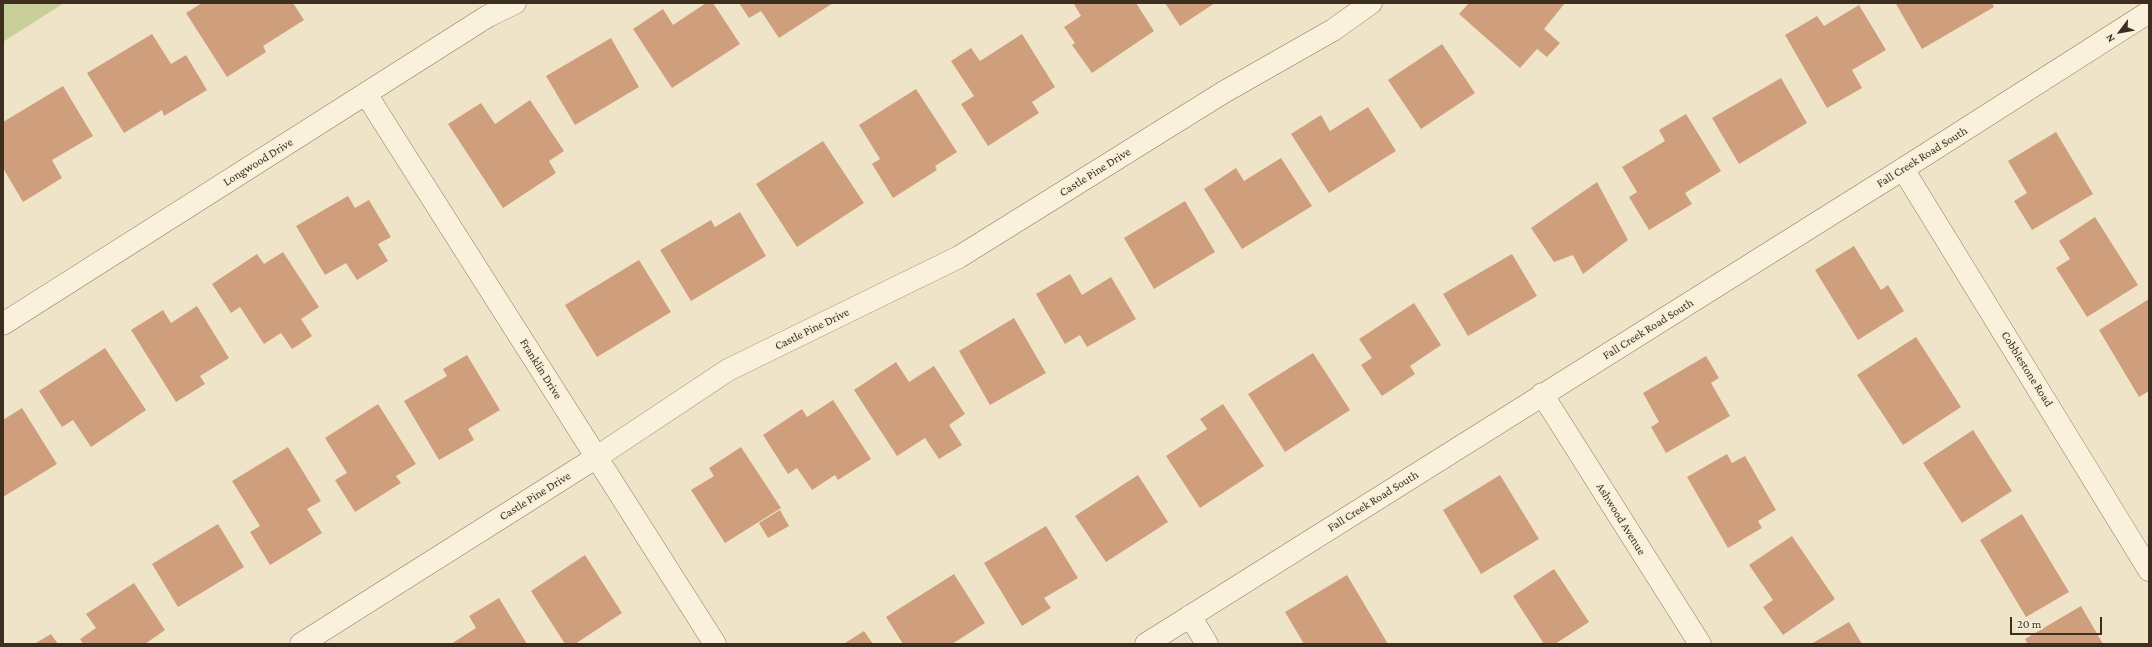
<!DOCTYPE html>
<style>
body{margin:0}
#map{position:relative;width:2152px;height:647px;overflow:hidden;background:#f0e4c8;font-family:"Crimson Pro",serif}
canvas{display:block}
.frame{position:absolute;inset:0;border:4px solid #3d2e20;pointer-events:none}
.north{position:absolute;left:2100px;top:12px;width:40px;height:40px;-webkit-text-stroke:3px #f7eed8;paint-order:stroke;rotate:238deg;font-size:11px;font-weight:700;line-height:16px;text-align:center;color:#3d2e20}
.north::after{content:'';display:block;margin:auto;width:14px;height:18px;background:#3d2e20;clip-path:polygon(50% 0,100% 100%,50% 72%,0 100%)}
.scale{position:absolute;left:2010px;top:617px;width:92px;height:18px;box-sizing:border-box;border:2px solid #3d2e20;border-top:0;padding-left:5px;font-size:12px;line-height:14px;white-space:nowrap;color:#3d2e20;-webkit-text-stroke:3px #f7eed8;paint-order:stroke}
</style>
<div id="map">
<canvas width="2152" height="647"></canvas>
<div class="frame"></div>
<div class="north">N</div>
<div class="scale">20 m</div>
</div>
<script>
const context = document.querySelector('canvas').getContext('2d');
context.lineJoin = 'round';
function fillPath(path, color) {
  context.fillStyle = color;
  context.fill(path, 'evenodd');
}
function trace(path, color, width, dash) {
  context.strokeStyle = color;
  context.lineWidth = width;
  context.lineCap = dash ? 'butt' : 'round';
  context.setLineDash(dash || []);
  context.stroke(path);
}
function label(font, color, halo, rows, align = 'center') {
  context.font = font + ' "Crimson Pro",serif';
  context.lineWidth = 3.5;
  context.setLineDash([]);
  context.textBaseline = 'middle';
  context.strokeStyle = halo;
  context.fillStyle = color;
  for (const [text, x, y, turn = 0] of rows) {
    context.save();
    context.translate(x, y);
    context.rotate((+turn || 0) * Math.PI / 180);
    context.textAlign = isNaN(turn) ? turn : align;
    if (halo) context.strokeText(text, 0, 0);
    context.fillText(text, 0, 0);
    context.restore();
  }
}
fillPath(new Path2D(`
 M3,3h61l-61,39z`), '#c9cf9b');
fillPath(new Path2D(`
 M202,3h91l11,17 -41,26 3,6 -39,25 -41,-64z
 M706,3h7l27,41 -68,44 -39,-59 30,-20 10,16z
 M739,3h94l-54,35 -18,-27 -12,7z
 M1076,3h60l18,28 -62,42 -20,-28 3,-2 -11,-16 17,-11 -7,-12z
 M1165,3h50l-35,23z
 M1469,3h96l-21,26 16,14 -13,14 -10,-8 -17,19 -61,-54z
 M1898,3h94l2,4 -72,42 -26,-45z
 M1859,5l27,45 -34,20 10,18 -35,20 -42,-73 32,-19 7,10z
 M152,34l19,30 15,-9 21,35 -43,26 -2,-6 -38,23 -37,-60z
 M1022,34l33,53 -23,15 7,11 -51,33 -27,-42 13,-8 -23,-35 20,-13 9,13z
 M611,38l28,49 -64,38 -29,-49z
 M1442,44l33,49 -54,36 -33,-49z
 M1781,78l26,45 -68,41 -27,-46z
 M63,86l30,50 -41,24 10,18 -39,24 -20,-34v-46z
 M916,89l41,63 -22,14 2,4 -44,28 -21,-34 8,-5 -21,-34z
 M530,100l34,51 -15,10 7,12 -53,35 -55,-84 33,-21 14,21z
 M1368,107l28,44 -67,42 -38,-59 30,-19 9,16z
 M1686,114l35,57 -36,22 7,11 -43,26 -20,-33 8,-5 -15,-25 43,-26 -6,-11z
 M2056,132l37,62 -61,36 -18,-29 13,-8 -19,-32z
 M823,141l41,62 -67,44 -41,-63z
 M1281,158l31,48 -70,43 -38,-60 32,-21 8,13z
 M1597,182l31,58 -45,34 -10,-19 -19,7 -23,-34z
 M348,196l7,12 14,-8 22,37 -13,7 10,17 -31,19 -11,-17 -21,12 -29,-49z
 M1185,201l30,51 -61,37 -30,-51z
 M740,212l26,44 -75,45 -31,-51 51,-30 4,7z
 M2095,217l43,68 -51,32 -31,-49 14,-9 -11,-18z
 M1854,246l27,44 7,-5 16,26 -46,29 -43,-70z
 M283,252l36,55 -18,12 11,17 -20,13 -11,-16 -17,11 -24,-37 -9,6 -19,-29 45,-30 7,10z
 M1512,254l25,42 -69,40 -25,-42z
 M639,260l32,52 -74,45 -32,-52z
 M1070,274l12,21 29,-18 25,42 -49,28 -7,-12 -15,9 -29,-50z
 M2149,299v92l-10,6 -40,-67z
 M1414,303l27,42 -31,21 5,8 -33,22 -21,-31 11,-7 -13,-19z
 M197,306l32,52 -29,18 5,8 -29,18 -45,-72 32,-20 8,13z
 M1014,318l32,55 -56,32 -31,-54z
 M1916,337l45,70 -58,38 -46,-70z
 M105,348l41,62 -55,37 -18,-27 -11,7 -23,-36z
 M1313,353l37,57 -65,42 -37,-58z
 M467,355l33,55 -32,19 6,11 -35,20 -35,-59 43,-25 -4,-7z
 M1706,356l13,22 -8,5 19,33 -64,37 -15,-26 8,-5 -16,-29z
 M896,362l13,20 25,-16 31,48 -16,11 13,20 -23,14 -14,-21 -28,18 -43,-66z
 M833,400l38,59 -33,21 -3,-5 -23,15 -15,-22 -9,6 -25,-39 39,-26 5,8z
 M378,404l38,60 -20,12 5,7 -46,29 -20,-32 12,-7 -22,-35z
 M1223,404l41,62 -64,42 -34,-52 41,-27 -7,-10z
 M22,408l35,56 -54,33v-77z
 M1973,430l39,61 -50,32 -39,-60z
 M288,447l33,54 -14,8 15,24 -52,32 -20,-33 10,-6 -28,-45z
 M741,447l40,61 -56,35 -34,-53 23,-14 -5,-8z
 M1727,454l5,9 13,-7 31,54 -18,11 4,7 -34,20 -41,-71z
 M1138,475l30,47 -62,40 -31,-46z
 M1500,475l39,64 -58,35 -38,-64z
 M780,510l9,16 -21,12 -9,-15z
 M2022,514l47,78 -43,25 -46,-77z
 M218,524l26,43 -66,40 -26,-43z
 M1046,526l32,52 -34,20 7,10 -29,18 -38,-63z
 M1792,536l43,63 -52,36 -20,-28 10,-7 -24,-35z
 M585,555l37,58 -47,31h-10l-34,-53z
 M1554,569l35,53 -34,22h-11l-31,-48z
 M954,574l31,49 -33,21h-49l-17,-27z
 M1347,575l41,69h-84l-19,-32z
 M134,583l31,47 -20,14h-62l-3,-5 16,-11 -10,-14z
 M499,598l28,46h-76l25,-16 -7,-12z
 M2081,606l22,38h-75l-3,-5z
 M1849,622l13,22h-51z
 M864,631l9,13 -28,-1z
 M51,634l7,10h-24z`), '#cf9f7d');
const minor = new Path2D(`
 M366,94l349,550
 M1903,169l246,401
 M3,324l485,-308 27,-13
 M1542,394l158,250
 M1190,616l17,28
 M301,644l296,-187 131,-87 231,-113 265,-165 109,-62 38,-27
 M1146,644l757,-475 246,-157`);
trace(minor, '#8d765c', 23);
trace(minor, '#faf1dc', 22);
label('12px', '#3d2e20', '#f7eed8', [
 ["Fall Creek Road South",1922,157,-32],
 ["Longwood Drive",258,162,-32],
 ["Castle Pine Drive",1095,172,-32],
 ["Castle Pine Drive",812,329,-26],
 ["Fall Creek Road South",1648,329,-32],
 ["Franklin Drive",541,369,58],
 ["Cobblestone Road",2027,369,58],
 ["Castle Pine Drive",535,496,-32],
 ["Fall Creek Road South",1373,501,-32],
 ["Ashwood Avenue",1621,519,58]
]);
</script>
